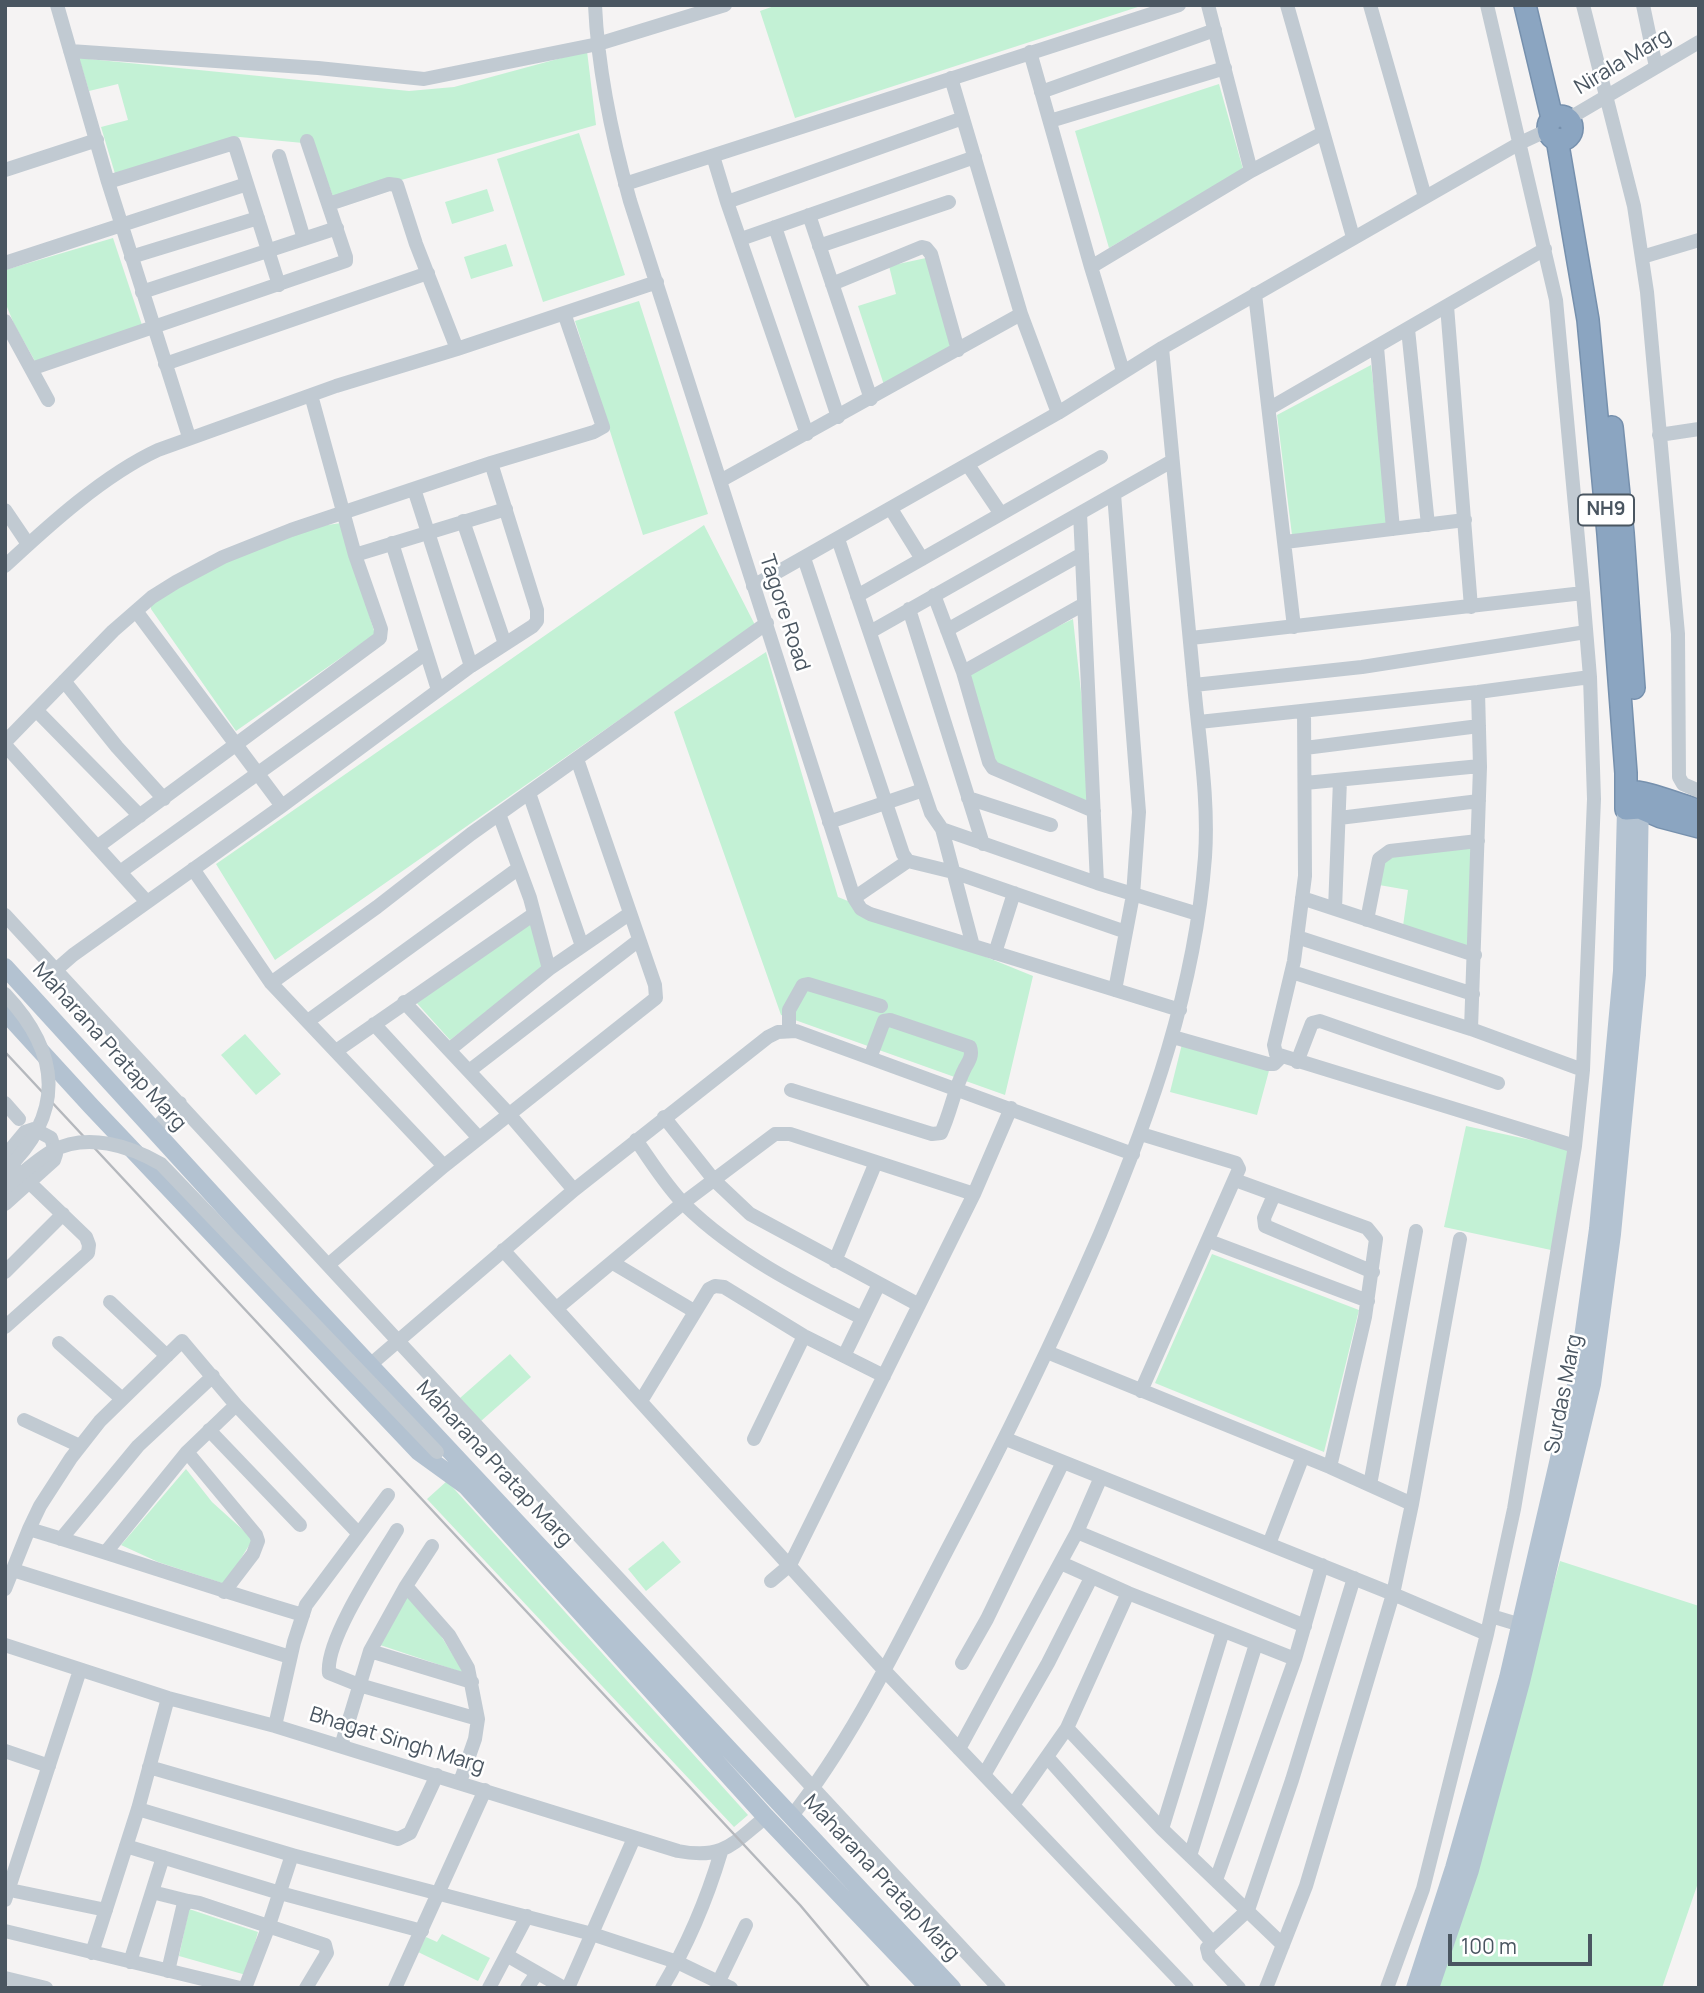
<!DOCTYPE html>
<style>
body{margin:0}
#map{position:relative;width:1704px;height:1993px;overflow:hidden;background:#f5f3f3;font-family:Manrope,sans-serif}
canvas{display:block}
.frame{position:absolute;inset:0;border:7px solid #4a5661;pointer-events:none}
.scale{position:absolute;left:1448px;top:1934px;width:144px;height:32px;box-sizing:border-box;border:4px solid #4a5661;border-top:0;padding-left:9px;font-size:21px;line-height:24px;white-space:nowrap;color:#4a5661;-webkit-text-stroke:5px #fff;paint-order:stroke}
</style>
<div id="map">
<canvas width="1704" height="1993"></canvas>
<div class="frame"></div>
<div class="scale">100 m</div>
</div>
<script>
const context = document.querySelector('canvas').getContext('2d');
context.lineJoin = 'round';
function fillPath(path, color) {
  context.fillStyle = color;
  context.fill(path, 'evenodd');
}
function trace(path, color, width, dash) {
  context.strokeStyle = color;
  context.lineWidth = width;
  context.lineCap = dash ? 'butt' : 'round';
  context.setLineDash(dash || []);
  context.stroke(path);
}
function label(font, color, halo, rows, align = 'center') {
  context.font = font + ' Manrope,sans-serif';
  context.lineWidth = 5;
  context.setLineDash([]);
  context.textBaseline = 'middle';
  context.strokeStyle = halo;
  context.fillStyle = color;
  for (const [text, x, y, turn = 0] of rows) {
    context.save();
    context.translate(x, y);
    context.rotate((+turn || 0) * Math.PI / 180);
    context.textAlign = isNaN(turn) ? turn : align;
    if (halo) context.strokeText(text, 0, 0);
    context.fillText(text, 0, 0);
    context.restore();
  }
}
fillPath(new Path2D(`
 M777,5h367l-349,113 -35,-107z
 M587,51l9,74 -262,74 -21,-55 -10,-1 -63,-6 -124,40 -15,-50 27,-7 -10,-36 -29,7 -10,-33 330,33 45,-4z
 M1219,84l24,85 -134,79 -34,-117z
 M579,133l46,142 -82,27 -46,-143z
 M487,189l7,22 -42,13 -7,-22z
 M113,238l29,87 -106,38 -22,-39 -9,-22v-32z
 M506,244l7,22 -42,13 -7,-22z
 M926,258l29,91 -71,36 -26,-79 38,-12 -7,-28z
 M639,301l69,213 -65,21 -68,-214z
 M1371,365l20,158 -99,12 -15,-120z
 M341,523l34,111 -139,97 -85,-122v-5l25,-22 131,-54z
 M704,525l51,100 -480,335 -59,-96z
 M1073,619l21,192 -109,-49 -22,-90z
 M766,652l72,245 195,79 -28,119 -224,-80 -107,-303z
 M1471,845l-3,101 -65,-20 5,-36 -29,-5 5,-27z
 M533,919l12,47 -95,74 -35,-39z
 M245,1034l36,40 -25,21 -35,-40z
 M1182,1044l88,23 -13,48 -87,-23z
 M1466,1126l107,23 -22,101 -107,-23z
 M1212,1254l147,56 -35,142 -169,-69z
 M510,1354l21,23 -50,44 -21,-23z
 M186,1469l26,33 41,37 -28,45 -67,-22 -37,-17z
 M447,1481l301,334 -14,12 -307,-328z
 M663,1541l18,21 -35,29 -18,-22z
 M1560,1561l139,45v274l-37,108h-232l36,-90z
 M407,1596l31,35 26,42 -84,-28z
 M189,1909l69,23 -12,43 -67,-19z
 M442,1934l48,24 -12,23 -60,-29 8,-15 11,5z`), '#c3f1d5');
const highway = new Path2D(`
 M1525,5l27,113
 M1548 128a12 12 0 1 1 24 0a12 12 0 1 1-24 0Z
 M1557,139l31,181 20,214 18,239v36l14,-1 21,9 38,10
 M1612,427l11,106 11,155
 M1627,791c24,1 48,13 72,19`);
trace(highway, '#7690ad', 24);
trace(new Path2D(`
 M57,5l51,177 81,255
 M595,5c3,66 17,132 35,196l224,697 7,11 9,5 310,96
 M1208,5l43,166
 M1287,5l66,232
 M1370,5l55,192
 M1583,5l51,201 13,86 31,342 1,143 4,7 16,7
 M1643,5l13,62
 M70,51l248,17 106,11 174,-35 127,-39
 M1030,52l61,215 32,104
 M951,78l70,236 37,99
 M1041,92l174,-62
 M1568,119l131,-77
 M1050,121l175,-53
 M279,156l25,83
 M713,156l14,46 80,232
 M5,170l92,-30
 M108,182l126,-39 45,142
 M625,184l554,-179
 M727,202l236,-84
 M329,204l60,-20 8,1 19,59 41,105
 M809,215l62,184
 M775,227l63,190
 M741,239l234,-82
 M819,246l130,-44
 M131,257l127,-39
 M1642,257l57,-17
 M5,263l242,-79
 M1091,267l160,-96 72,-38
 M832,284l90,-37 4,1 5,6 27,96
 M142,292l195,-64
 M1255,294l39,333
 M1447,306l24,301
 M5,321l43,79
 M1408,329l20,196
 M1377,347l16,182
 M165,364l263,-91
 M31,369l315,-108v-4l-39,-116
 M1270,408l275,-159
 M1659,435l40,-6
 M491,463l103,-31 9,-5 -39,-114
 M968,465l33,49
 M720,481l301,-167
 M414,489l57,177
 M1114,494l25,318 -6,83 -18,95
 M891,509l31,50
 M5,510l23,34
 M1080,513l17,370
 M463,521l42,123
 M838,539l93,274 11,16 155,54 101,31
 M1285,542l180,-22
 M392,543l46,147
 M355,555l151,-46
 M804,558l99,296 5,7 45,11 173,60
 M5,566c44,-41 99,-91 153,-116l178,-64 121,-37 200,-67
 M753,586l305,-173 104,-65 358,-205 28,-13
 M934,595l29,77 26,90 4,6 101,43
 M857,596l244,-139
 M909,609l74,235
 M136,611l146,195
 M947,630l135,-76
 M870,632l302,-171
 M1191,638l392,-45
 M963,672l121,-68
 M64,681l53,66 47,52
 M1194,685l168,-18 224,-35
 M36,710l104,106
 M1304,711l1,165 -11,85 -20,84 2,9 299,92
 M1199,722l279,-30 112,-15
 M5,742l108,-111 39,-34 24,-15 47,-25 68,-27 200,-67 46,147v11l-4,5 -62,40 -189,140 -209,149 -16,14
 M5,745l142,157
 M1305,748l174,-22
 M1305,783l175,-17
 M529,793l53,153
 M968,798l83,27
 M1339,818l140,-17
 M829,822l94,-32
 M942,829l31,117
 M97,847l283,-209 1,-9 -26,-74 -44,-160
 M193,869l78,114 173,183
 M120,872l306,-219
 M854,898l54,-37
 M1302,898l173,57
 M1335,909l5,-129
 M5,915l393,426 601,647
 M1367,920l12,-61 11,-8 88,-10
 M1297,937l176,57
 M995,953l19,-60
 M549,969l80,-55
 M1292,972l179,57 112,41
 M271,983l106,-76 94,-73 296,-211
 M404,1002l105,112 65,76
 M308,1021l211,-153
 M374,1024l105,114
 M1471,1029l9,-262 -2,-75
 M789,1030v-20l14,-25 5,-1 73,22
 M1173,1037l95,27h6l7,-7
 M449,1050l100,-81 -19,-71 -31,-84
 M336,1051l198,-137
 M1297,1062l15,-39 8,-2 178,62
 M469,1071l170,-131
 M791,1090l141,44 9,-1c10,-21 13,-44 24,-65 4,-7 8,-13 5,-21l-80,-27 -6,1 -14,37
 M5,1103l14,16
 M664,1117l50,63 36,34 169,91
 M154,1130l26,-27
 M636,1140c15,21 30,46 49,65 50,49 115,82 177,113
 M5,1156l20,-24 9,-3 17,9 5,16 -2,6 -49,44
 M5,1159l81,78 3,8 -1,8 -83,74
 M1235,1180l132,48 9,11 -11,78 -35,150
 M1274,1195l-10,23 1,8 108,46
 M1209,1241l159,60
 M503,1250l381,420 303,318
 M835,1261l41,-99
 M613,1263l81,48
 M328,1265l116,-99 212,-168 -1,-13 -78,-226
 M5,1272l58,-58
 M110,1302l57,54
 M557,1308l126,-105 92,-69h15l184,60
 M59,1343l62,55
 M1047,1352l283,115 82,37
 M844,1356l35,-72
 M370,1365l204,-175 194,-153 10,-5 18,-1 337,123
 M1141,1391l98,-222 -3,-6 -95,-29
 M641,1401l68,-112 6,-3 9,1 80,49 80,40
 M24,1420l56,26
 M209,1430l91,95
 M754,1439l50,-103
 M1006,1439l387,155 94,40
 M187,1452l69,83 2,6 -5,13 -29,38
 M1370,1485l46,-254
 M29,1529c91,27 182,59 274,86
 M397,1530c-18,30 -72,110 -68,143l30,12 119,34
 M1077,1532l228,94
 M61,1539l77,-93 75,-70
 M1269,1544l34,-88
 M106,1552l81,-100 49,-47
 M1061,1563l67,30 167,66
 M13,1570l277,87
 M771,1581l19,-16 184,-371 37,-86
 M406,1586l43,49 19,33 10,51 -3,20 -15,43
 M5,1589l24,-60 11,-23 31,-48 29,-37 82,-80 54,64 123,129
 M1491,1616l30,9
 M5,1645l163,53 107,28 403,125c46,9 55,-8 88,-34
 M370,1651l102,31
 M962,1663l25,-44 76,-157
 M275,1726l19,-84 12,-37 82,-110
 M1067,1728l95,101 121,116
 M341,1746l29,-95 36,-65 26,-40
 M959,1749l118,-217 24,-55
 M5,1751l44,15
 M1047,1757l165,185
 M149,1767l249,72 12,-6 27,-58
 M984,1775l64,-112 43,-85
 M1013,1805l54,-77 61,-135
 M138,1809l154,46 300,79 85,28 54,26
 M791,1817c62,-78 109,-177 155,-265 55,-104 107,-210 154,-318 51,-121 95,-245 105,-377 4,-58 -6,-116 -11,-173 -10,-112 -22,-224 -32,-336
 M1162,1829l61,-198
 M126,1846l154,47 142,38
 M1190,1856l66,-212
 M1216,1880l79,-221 27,-94
 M5,1889l101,21
 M152,1892l36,9
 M5,1900l75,-230
 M5,1931l235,57
 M92,1953l46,-144 30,-111
 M508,1956l56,32
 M130,1962l33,-105
 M168,1971l15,-64 5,-6 11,2 126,42 2,8 -21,35
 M5,1978l41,10
 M719,1981l27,-56
 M245,1988l23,-60 24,-73
 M395,1988l90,-198
 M489,1988l38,-72
 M527,1988l10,-15
 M568,1988l66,-150
 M662,1988c25,-42 45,-89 59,-136
 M1239,1988l-30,-32 -2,-8 41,-38 44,-130 62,-202
 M1266,1988l40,-102 87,-292 19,-90 48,-265
 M1387,1988l36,-99 64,-255 27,-125 61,-363 8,-76 11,-271 -4,-122 -7,-84 -27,-293 -69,-295`), '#c1cad2', 14);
trace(new Path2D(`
 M5,967l304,333 643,688
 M5,1012l86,94 328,346 47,34 300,331 163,171
 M1415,1988l39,-120 54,-190 69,-297 21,-152 24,-258 4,-162
 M1430,1988l40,-118 51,-188 71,-298 20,-150 25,-259 3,-180`), '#b3c2d1', 18);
trace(highway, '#8ba5c1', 21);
trace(new Path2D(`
 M5,1052l795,853 70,83`), '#b5b8bd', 2.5);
trace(new Path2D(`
 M5,994c55,58 61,119 0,177
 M5,1188c15,-13 30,-27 47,-37 35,-19 78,-5 109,13l276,288`), '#c1cad2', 14);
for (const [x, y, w] of [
 [1606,510,56]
]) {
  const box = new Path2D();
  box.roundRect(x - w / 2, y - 15.5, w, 31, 5);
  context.fillStyle = '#fff';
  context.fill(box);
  trace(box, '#4a5661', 2);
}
label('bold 19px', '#4a5661', null, [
 ["NH9",1606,510]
]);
label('21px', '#4a5661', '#fff', [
 ["Nirala Marg",1623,62,-31],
 ["Tagore Road",784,613,72],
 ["Maharana Pratap Marg",109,1047,48],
 ["Surdas Marg",1564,1394,-79],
 ["Maharana Pratap Marg",494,1464,47],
 ["Bhagat Singh Marg",397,1741,17],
 ["Maharana Pratap Marg",881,1878,47]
]);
</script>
